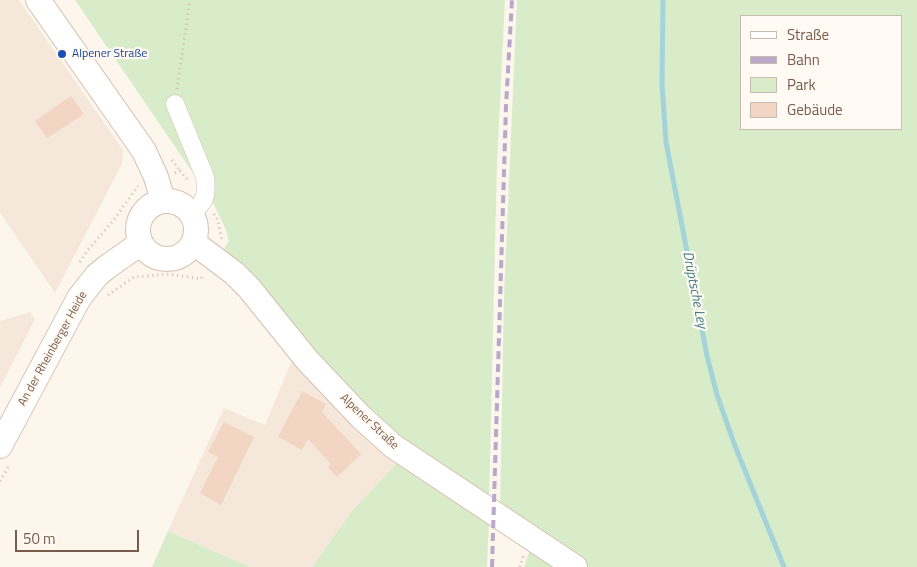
<!DOCTYPE html>
<meta charset="utf-8">
<style>
body{margin:0}
#map{position:relative;width:917px;height:567px;overflow:hidden;background:#fdf6ec;font-family:"Titillium Web",sans-serif}
canvas{display:block}
.legend{position:absolute;left:740px;top:15px;width:162px;height:115px;box-sizing:border-box;background:#fffaf3;border:1px solid #cabbb1;margin:0;padding:6px 9px;list-style:none;font-size:15px;color:#7a5c4d}
.legend li{display:flex;align-items:center;gap:10px;height:25px}
.legend b{width:25px;border:1px solid #cabbb1}
.scale{position:absolute;left:15px;top:530px;width:124px;height:22px;box-sizing:border-box;border:2px solid #7a5c4d;border-top:0;padding-left:6px;font-size:15px;line-height:18px;white-space:nowrap;color:#7a5c4d;-webkit-text-stroke:4px #fffaf3;paint-order:stroke}
</style>
<div id="map">
<canvas width="917" height="567"></canvas>
<ul class="legend">
<li><b style="height:6px;background:#fff"></b>Straße</li>
<li><b style="height:6px;background:#b9a8c9"></b>Bahn</li>
<li><b style="height:14px;background:#d8ecc9"></b>Park</li>
<li><b style="height:14px;background:#f3d5c3"></b>Gebäude</li>
</ul>
<div class="scale">50 m</div>
</div>
<script>
const context = document.querySelector('canvas').getContext('2d');
context.lineJoin = 'round';
function fillPath(path, color) {
  context.fillStyle = color;
  context.fill(path, 'evenodd');
}
function trace(path, color, width, dash) {
  context.strokeStyle = color;
  context.lineWidth = width;
  context.lineCap = dash ? 'butt' : 'round';
  context.setLineDash(dash || []);
  context.stroke(path);
}
function label(font, color, halo, rows, align = 'center') {
  context.font = font + ' "Titillium Web",sans-serif';
  context.lineWidth = 4.5;
  context.setLineDash([]);
  context.textBaseline = 'middle';
  context.strokeStyle = halo;
  context.fillStyle = color;
  for (const [text, x, y, turn = 0] of rows) {
    context.save();
    context.translate(x, y);
    context.rotate((+turn || 0) * Math.PI / 180);
    context.textAlign = isNaN(turn) ? turn : align;
    if (halo) context.strokeText(text, 0, 0);
    context.fillText(text, 0, 0);
    context.restore();
  }
}
fillPath(new Path2D(`
 M0,0h19l104,150 -1,14 -67,129 -55,-80z
 M30,312l5,7 -35,69v-67z
 M293,358l105,104 -47,50 -39,55h-62l-82,-36 56,-123 41,17z`), '#f5e8da');
fillPath(new Path2D(`
 M75,0h430l-8,162 -8,340 -74,-47 -64,-58 -114,-136 -13,-12 5,-8 -3,-11 -14,-29z
 M517,0h400v567h-328l-89,-58 4,-213zM741,16h160v113h-160z
 M398,462l91,60 -2,45h-175l39,-55z
 M168,531l82,36h-98z
 M530,549l27,18h-33z`), '#d8ecc9');
trace(new Path2D(`
 M663,0l-1,84 4,58 41,214 10,39 18,51 49,121`), '#a5d3da', 5);
fillPath(new Path2D(`
 M71,96l13,18 -37,24 -12,-17z
 M302,391l24,13 -4,8 39,42 -24,23 -9,-10 3,-3 -23,-25 -6,11 -24,-13z
 M224,422l30,15 -33,68 -21,-12 18,-36 -10,-5z`), '#f3d5c3');
const street = new Path2D(`
 M175,104l30,73c2,18 1,25 -14,36`);
const secondary = new Path2D(`
 M38,0l106,151 12,26 7,24
 M138 230a29 29 0 1 1 58 0a29 29 0 1 1-58 0Z
 M194,243l40,30 15,15 58,72 53,56 33,30 182,121
 M0,446l79,-148 18,-23 10,-8 34,-24`);
trace(street, '#d1beb0', 19);
trace(secondary, '#d6c0b0', 26);
trace(new Path2D(`
 M177,89l13,-89
 M172,160l8,11
 M175,173l5,-2 7,8
 M214,214l4,6 4,21
 M80,262l7,-11 26,-30 25,-35
 M108,295l26,-18 35,-3 32,5 2,-4
 M0,481l10,-17
 M520,567l4,-13`), '#d9b8a5', 3, [1, 4]);
trace(street, '#fff', 18);
trace(secondary, '#fff', 24);
trace(new Path2D(`
 M492,567l14,-461 6,-106`), '#b9a8c9', 4, [8, 5]);
for (const [x, y, r, color] of [
 [62,54,5,"#1a4fb4"]
]) {
  const dot = new Path2D();
  dot.arc(x, y, r, 0, 2 * Math.PI);
  context.fillStyle = color;
  context.fill(dot);
  trace(dot, '#fffaf3', 2);
}
label('12px', '#164399', '#fffaf3', [
 ["Alpener Straße",72,54]
], 'left');
label('12px', '#7a5c4d', '#fffaf3', [
 ["An der Rheinberger Heide",53,349,-61],
 ["Alpener Straße",369,422,43]
]);
label('italic 14px', '#437c86', '#fffaf3', [
 ["Drüptsche Ley",694,290,79]
]);
</script>
